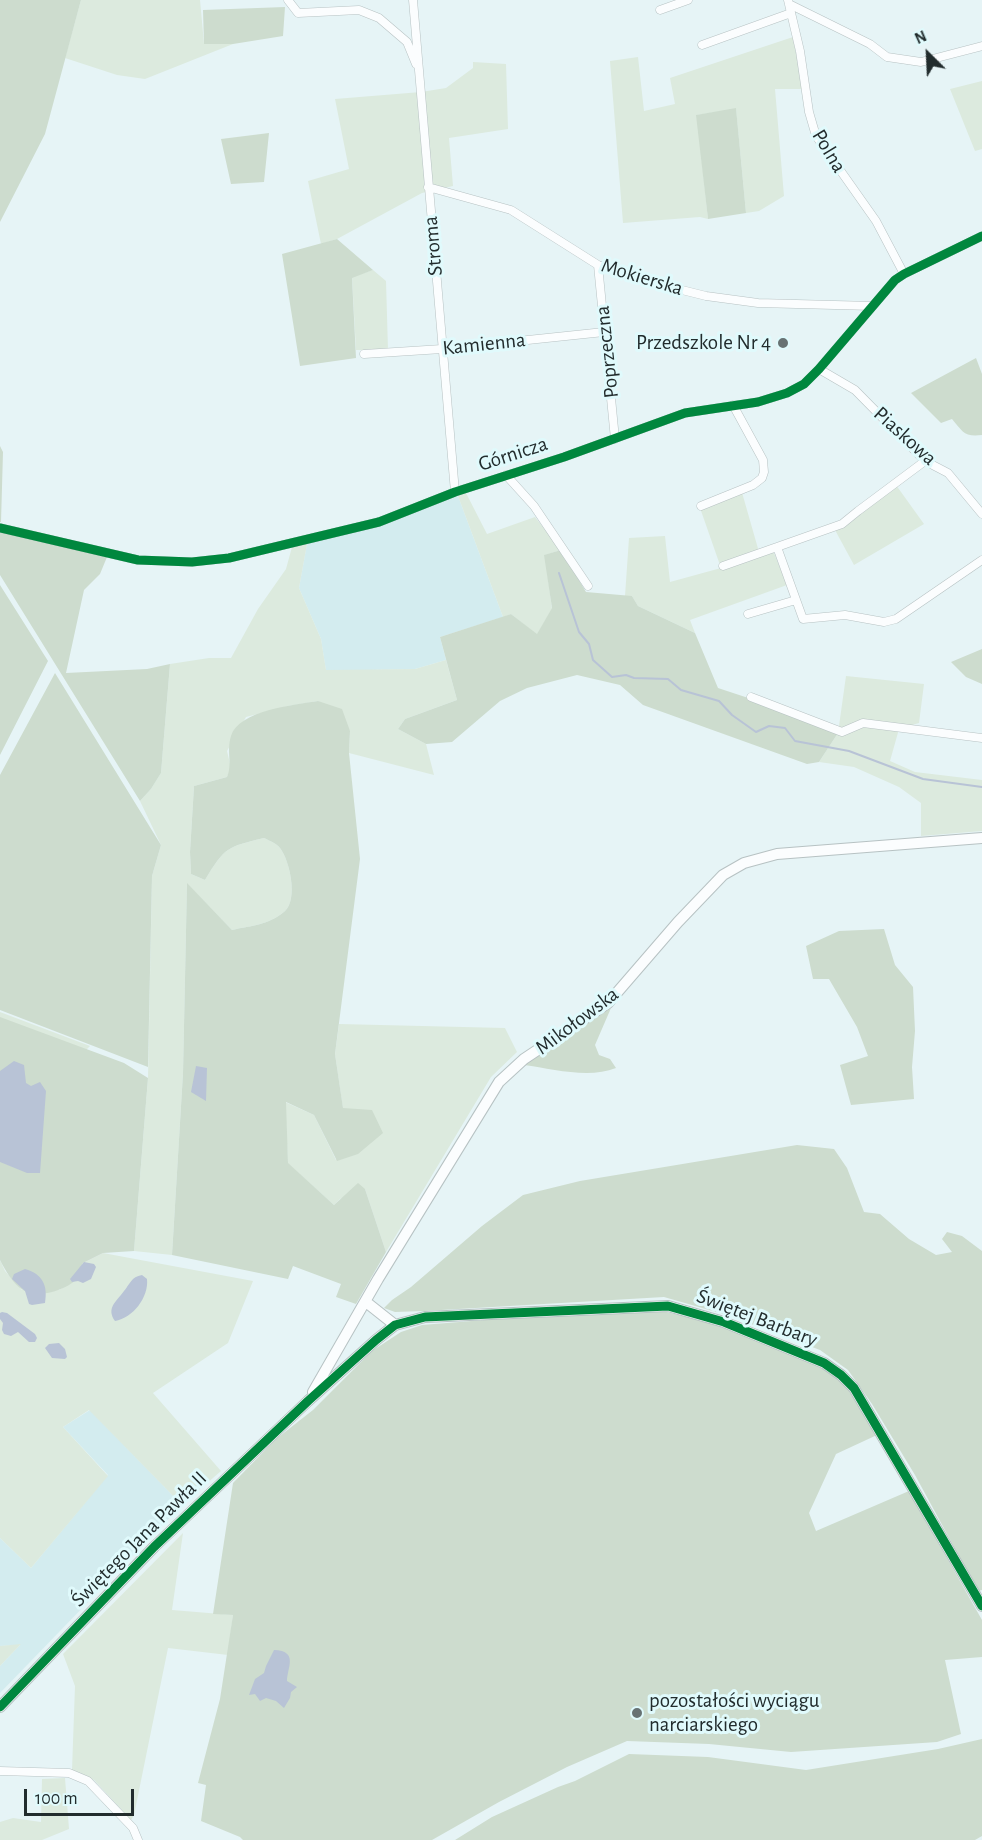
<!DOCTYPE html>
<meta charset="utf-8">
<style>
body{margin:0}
#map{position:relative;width:982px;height:1840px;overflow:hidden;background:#e6f4f6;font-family:"Alegreya Sans",sans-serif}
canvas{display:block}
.north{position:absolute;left:898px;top:24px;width:60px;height:60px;-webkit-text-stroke:4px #e0fafc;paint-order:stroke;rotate:336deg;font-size:16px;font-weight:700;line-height:24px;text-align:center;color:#222c2d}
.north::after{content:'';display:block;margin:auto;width:21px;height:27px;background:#222c2d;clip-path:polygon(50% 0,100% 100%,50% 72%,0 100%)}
.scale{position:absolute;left:24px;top:1789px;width:110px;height:27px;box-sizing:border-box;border:3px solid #222c2d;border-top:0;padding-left:8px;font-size:18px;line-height:21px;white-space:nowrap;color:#222c2d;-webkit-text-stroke:4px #e0fafc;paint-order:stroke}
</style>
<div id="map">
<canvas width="982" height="1840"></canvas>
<div class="north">N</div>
<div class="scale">100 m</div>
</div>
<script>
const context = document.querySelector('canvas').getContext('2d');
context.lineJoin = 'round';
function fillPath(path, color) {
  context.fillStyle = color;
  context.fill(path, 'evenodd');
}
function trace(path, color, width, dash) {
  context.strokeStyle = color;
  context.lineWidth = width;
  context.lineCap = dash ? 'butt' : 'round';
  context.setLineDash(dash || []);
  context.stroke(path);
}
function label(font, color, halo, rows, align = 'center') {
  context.font = font + ' "Alegreya Sans",sans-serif';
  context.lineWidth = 6;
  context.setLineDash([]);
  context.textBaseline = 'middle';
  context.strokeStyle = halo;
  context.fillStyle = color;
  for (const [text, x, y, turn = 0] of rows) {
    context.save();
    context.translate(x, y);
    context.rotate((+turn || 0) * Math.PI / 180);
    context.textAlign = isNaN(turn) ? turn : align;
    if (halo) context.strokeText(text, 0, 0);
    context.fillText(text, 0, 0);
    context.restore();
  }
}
fillPath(new Path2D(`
 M458,496l45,121 -63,20 6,23 -31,9 -89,2 -5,-32 -22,-51 8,-44z
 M90,1410l92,95 -182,188v-27l20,-21 -20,1v-108l31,30 77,-93 -45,-48z`), '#d3ecef');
fillPath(new Path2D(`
 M81,0h119l4,44h29l-88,35 -28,-4 -52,-17z
 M793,37l10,52h-28l9,107 -25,15 -13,2 -10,-104 -39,6 11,104 -8,-2 -77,6 -13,-162 28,-4 6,54 31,-7 -5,-26z
 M473,62l33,2 2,65 -59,9 4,48 -31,7 -85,46 -16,5 -13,-63 41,-12 -14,-70 86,-7 25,-4 27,-20z
 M982,81v68l-7,2 -25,-62z
 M373,270l13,11 2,69h-32l-4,-73z
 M896,485l28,39 -70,41 -19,-35z
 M741,489l18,63 13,-4 15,37 -97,35 5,13 -57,-27 -6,-10h-7l4,-58 36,-2 5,46 51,-14 -22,-63z
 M466,493l21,41 48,-17 26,33 -16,5 7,54 -15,26 -26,-21 -8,3 -45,-121z
 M307,544l-8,44 22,51 5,31 89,-1 31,-9 11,40 -52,19 -7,10 28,15 8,31 -85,-22 1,-22 -32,-30 -30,5 -42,11 -19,34 4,17 -4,9 -33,9 -4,66 1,22 14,6c20,-33 22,-33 59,-42 6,3 12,5 16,10 10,13 18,51 5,63 -18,15 -32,14 -53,19l-45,-46 -4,189 -11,182 -38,-4 14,-173 4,-202 9,-31 -21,-44 11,-12 10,-16 9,-109 39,-6h22l27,-49 28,-40 6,-22z
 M846,676l78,8 -5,39 -20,6 -9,32 25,11 67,8v51l-61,5v-33l-22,-16 -45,-20 -35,-5 19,-29z
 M0,1012l90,34 -11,11 -79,-2z
 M339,1024l166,4 12,24 -26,25 -105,175 -21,-63 -25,10 -6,6 -46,-41 -3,-62 29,13 22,45 7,-51 -8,-55z
 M103,1253l150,28 -25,62 -75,50 68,78 -39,34 -93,-95 -26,17 45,49 -77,92 -31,-30v-278l5,11 17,19h37l18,-11 6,-16z
 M183,1533l-11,77 61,5 -5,40 -60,-7 -34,167 -3,5 -37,-40 -22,-10 3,-84 -12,-32z
 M21,1644l-21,22v-20z
 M65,1778l4,51 -27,11h-42v-18l13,-4 28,4 1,-43z`), '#dceade');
fillPath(new Path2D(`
 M0,0h81l-36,134 -45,88z
 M285,7l-2,29 -50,8h-29l-1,-34z
 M736,108l10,105 -38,6 -12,-104z
 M269,133l-5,49 -33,2 -10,-45z
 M337,239l36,31 -21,8 4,80 -56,8 -18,-112z
 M976,358l6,16v61c-18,2 -19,-3 -30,-16l-11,4 -30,-30z
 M0,446l3,6 -2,70h-1z
 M0,531l107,26 -7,17 -16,16 -18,83 81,-4 23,-5 -9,109 -10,16 -11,12 -140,-226z
 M561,550l25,42 46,4 6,10 57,27 23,55 121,40 -1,5 -19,29 -12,2 -164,-59 -23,-20 -43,-10 -50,13 -27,13 -48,41 -26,2 -28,-15 7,-10 52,-19 -17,-63 71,-23 26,20 15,-26 -8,-53z
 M0,585l48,76 -48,94z
 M982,649v35l-16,-7 -15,-15z
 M55,673l106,172 -9,31 -4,191 -148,-57v-235z
 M318,701l24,8 8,22 -1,22 11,106 -25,195 8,54 29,2 11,23 -25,21 -21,7 -23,-46 -28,-13 2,61 46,42 24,-22 7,6 21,63 -30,52 -20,-7 5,-13 -48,-18 -5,13 -116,-24 11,-182 4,-190 45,47c21,-5 35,-4 53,-19 13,-12 5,-50 -5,-63 -4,-5 -10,-7 -16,-10 -37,9 -39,9 -59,42l-14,-6 -1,-22 4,-66 33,-9c6,-14 -1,-24 4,-41 8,-26 63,-31 87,-35z
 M884,929l11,36 18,22 2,44 -3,36 2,32 -63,6 -11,-40 28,-9 -11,-29 -28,-48h-16l-7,-33 33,-15z
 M611,1008l-16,37 4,10 11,4 6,9c-27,11 -63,1 -92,-3z
 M0,1017l124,46 24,15 -14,173 -31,2 -20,10c-2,5 -4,13 -7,17 -13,11 -38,19 -53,10 -10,-6 -18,-20 -23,-30z
 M797,1145l37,4 13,19 17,44 16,2 29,25 27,16 16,-3 -10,-13 5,-7 15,4 20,15v339l-4,1 -63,-116 -43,-71 -24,-34 -28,-20 -90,-34 -66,-19 -240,14 -29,1 -11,-4 8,-8 19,-13 71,-61 41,-31 57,-14z
 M662,1311l65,15 86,37 29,17 35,55 -41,19 -27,59 7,18 93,-40 73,129v37l-37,3 16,74 -24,8 -146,10 -82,-8 -82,-3 -60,26 -68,35 -67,38h-189l-3,-3 -39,-16 5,-36 -8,-2 22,-84 13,-84 -20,-1 20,-131 43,-44 37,-29 59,-59 29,-19 21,-7 87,-7z
 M982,1739v97l-7,4h-520l37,-23 66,-30 17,-6 54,-27 79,3 98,13 132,-21z`), '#cddcce');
fillPath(new Path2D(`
 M14,1061l10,4 2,18 5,3 9,-4 6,9 -6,82h-13l-27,-11v-91z
 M196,1066l11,2 -1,33 -15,-9z
 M84,1262l10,2 2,3 -5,12 -8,4 -5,-2 -6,1 -2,-3z
 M25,1269c18,5 23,17 20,34l-13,2 -3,-1 -4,-13 -13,-12 2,-5z
 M142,1275l5,4c2,18 -14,39 -32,42 -9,-13 1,-19 9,-30 6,-7 7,-14 18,-16z
 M2,1312l5,1 28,21 2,4 -2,4h-6l-11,-10 -7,4 -7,-2 -2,-4 1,-7 -3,-4v-6z
 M59,1343l6,6 2,8 -2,2 -13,-1 -7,-10 4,-4z
 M274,1650c25,1 13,18 13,31l10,6 -6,5 -1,6 -6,10 -8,-7 -10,-3 -6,3 -5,-7 -6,1 6,-16 9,-6 2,-7z`), '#b8c3d6');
trace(new Path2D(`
 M559,573l20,59 10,12 4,16 19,17 14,-2 8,3 34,1 13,11 38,11 13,14 24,17 13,-6 16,2 10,13 54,10 74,28 59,8`), '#b8c3d6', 2);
const street = new Path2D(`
 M288,0l10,13 61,-3 20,8 28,24 9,22
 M413,0l42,492
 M788,0l12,51 9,61 7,24 60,85 28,53
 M789,4l81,40 17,13 34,5 61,-16
 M660,10l28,-10
 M702,45l89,-32
 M428,187l83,23 87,55 44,15 64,16 52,7 115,3
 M598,265l17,174
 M364,354l78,-5 162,-17
 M819,369l36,21 70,71 23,12 34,41
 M925,461l-67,50 -16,13 -65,23 26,72 42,-4 39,7 12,-3 86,-59
 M506,475l28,31 54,80
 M701,506l52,-21 9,-7 2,-6 -1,-12 -30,-55
 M0,528l138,32 54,2 37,-4 150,-36 76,-30 109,-35 121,-44 73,-11 29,-9 17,-9 15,-15 76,-89 9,-6 78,-38
 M723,566l54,-19
 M748,614l48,-14
 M751,697l91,35 21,-9 119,15
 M0,1771l69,2 19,8 45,47 5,12`);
const secondary = new Path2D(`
 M366,1302l29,23
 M313,1392l65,-113 121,-197 25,-23 84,-56 70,-81 45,-47 21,-12 33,-9 205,-16
 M0,1707l154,-160 154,-146 68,-61 19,-15 30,-8 243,-11 56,16 100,41 17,12 13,13 128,218`);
trace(street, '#b7c2c3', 9);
trace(secondary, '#b7c2c3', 12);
trace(street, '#fbfdfe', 8);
trace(secondary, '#fbfdfe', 10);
trace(new Path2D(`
 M0,528l138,32 54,2 37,-4 150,-36 76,-30 109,-35 121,-44 73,-11 29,-9 17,-9 15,-15 76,-89 9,-6 78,-38
 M0,1707l154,-160 154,-146 68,-61 19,-15 30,-8 243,-11 56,16 100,41 17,12 13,13 128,218`), '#00873e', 9);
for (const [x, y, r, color] of [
 [783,343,6,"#677273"],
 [637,1713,6,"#677273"]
]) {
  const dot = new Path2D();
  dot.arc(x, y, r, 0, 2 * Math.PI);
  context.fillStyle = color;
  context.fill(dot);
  trace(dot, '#e0fafc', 2);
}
label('21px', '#222c2d', '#e0fafc', [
 ["Polna",829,151,59],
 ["Stroma",433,246,-95],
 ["Mokierska",642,277,17],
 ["Kamienna",484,344,-6],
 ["Poprzeczna",607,352,-96],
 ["Piaskowa",905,436,42],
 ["Górnicza",513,454,-18],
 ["Mikołowska",577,1021,-37],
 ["Świętej Barbary",757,1318,21],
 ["Świętego Jana Pawła II",139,1539,-45]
]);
label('21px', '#222c2d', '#e0fafc', [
 ["Przedszkole Nr 4",771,343],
 ["pozostałości wyciągu",649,1701,"left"],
 ["narciarskiego",649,1725,"left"]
], 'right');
</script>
